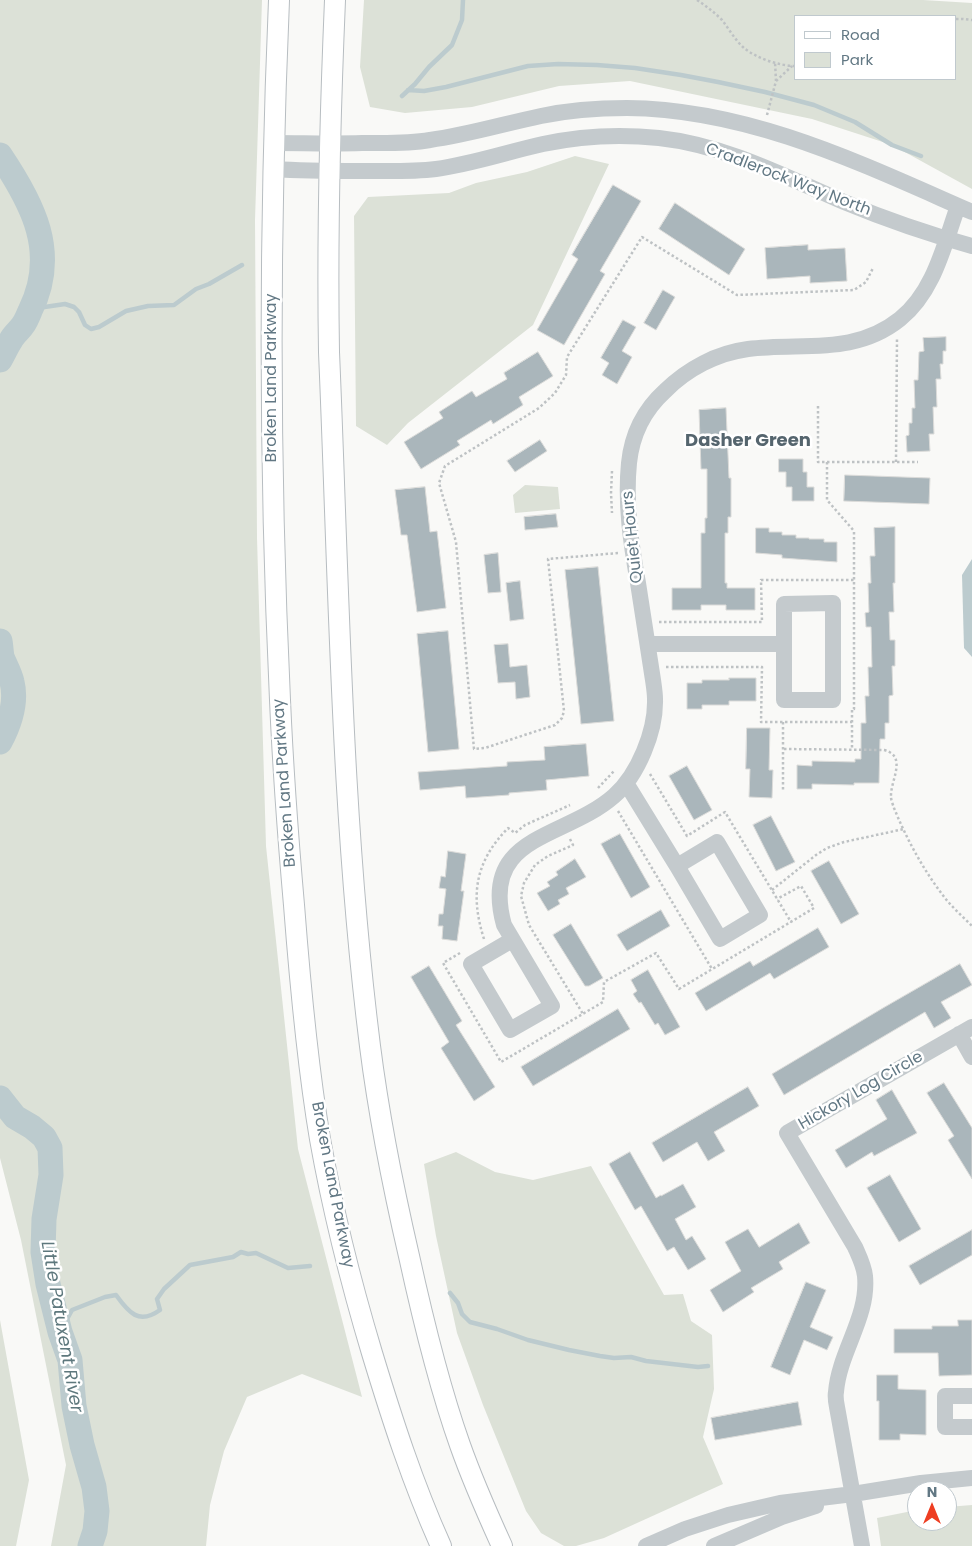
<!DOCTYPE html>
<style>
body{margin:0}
#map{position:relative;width:972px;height:1546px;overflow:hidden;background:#f9f9f7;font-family:Poppins,sans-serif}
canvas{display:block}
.legend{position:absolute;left:794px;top:15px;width:162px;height:65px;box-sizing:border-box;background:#fff;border:1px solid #c0c9ce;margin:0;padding:6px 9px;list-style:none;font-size:15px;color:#627884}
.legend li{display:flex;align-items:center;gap:10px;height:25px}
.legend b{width:25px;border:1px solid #c0c9ce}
.north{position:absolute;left:907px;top:1481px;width:50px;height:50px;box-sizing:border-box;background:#fff;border:1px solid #c0c9ce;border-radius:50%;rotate:0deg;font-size:14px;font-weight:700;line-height:20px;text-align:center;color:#627884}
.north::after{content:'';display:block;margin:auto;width:18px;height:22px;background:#ee3e22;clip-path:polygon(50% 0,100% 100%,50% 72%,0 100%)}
</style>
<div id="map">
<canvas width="972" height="1546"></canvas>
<ul class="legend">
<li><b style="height:6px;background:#fff"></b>Road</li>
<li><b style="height:14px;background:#dce1d7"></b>Park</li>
</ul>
<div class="north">N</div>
</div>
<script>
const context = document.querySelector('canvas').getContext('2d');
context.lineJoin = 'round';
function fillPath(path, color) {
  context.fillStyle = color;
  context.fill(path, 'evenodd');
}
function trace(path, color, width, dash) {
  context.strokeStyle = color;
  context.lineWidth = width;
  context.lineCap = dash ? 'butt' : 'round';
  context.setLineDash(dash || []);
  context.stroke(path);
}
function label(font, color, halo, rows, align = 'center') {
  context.font = font + ' Poppins,sans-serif';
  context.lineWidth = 5;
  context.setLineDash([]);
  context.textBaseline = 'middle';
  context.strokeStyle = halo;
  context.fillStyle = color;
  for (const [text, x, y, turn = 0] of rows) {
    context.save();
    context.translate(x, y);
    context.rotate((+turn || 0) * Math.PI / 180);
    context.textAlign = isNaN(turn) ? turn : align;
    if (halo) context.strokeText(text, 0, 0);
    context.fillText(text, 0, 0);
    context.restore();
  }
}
fillPath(new Path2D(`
 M0,0h262l-7,220 2,318 9,308 32,303 64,248 -60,-23 -55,23 -23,54 -14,54 -4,41h-155l15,-81 -45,-225 -21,-82z
 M364,0h559l49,3v186l-80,-44 -80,-26 -182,-38 -71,5 -87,21 -67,6 -35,-6 -10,-40zM956,16v63h-160v-63z
 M575,156l34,8 -76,161 -125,98 -21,22 -31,-19 -2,-210 14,-19 81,-4 27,-10 51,-11z
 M525,485l33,2 2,22 -45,4 -2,-18z
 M456,1152l39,20 38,8 58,-14 73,129 19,-1 8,27 21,14 2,54 -11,48 20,47 -119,54 -28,8h-12l-23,-13 -15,-22 -43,-106 -26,-72 -21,-97 -12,-72z
 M0,1320l29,160 -13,66h-16z
 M972,1505v41h-91l-4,-28 40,-8v11h30v-14z`), '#dce1d7');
fillPath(new Path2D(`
 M972,559v98l-8,-9 -2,-73z`), '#bccbce');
trace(new Path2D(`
 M408,90l16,1 22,-4 82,-21 30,-2 39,1 38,3 46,7 37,7 47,10 49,13 41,17 37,23 29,11
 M402,96l13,-12 14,-17 23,-22 10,-25 1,-20
 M31,309l34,-5 9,3 5,5 6,13 6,4 8,-2 27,-16 22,-5 26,-1 22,-16 13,-5 33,-19
 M450,1293l8,10 4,11 8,8 27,7 31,11 41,10 31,6 14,2 17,-1 15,4 52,6 10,-1
 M60,1332l12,-22 33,-13 11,-2c13,18 23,30 44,15l-3,-11 7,-10 26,-24 43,-8 8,-5 7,2 8,-1 32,15 22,-2`), '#bccbce', 4.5);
trace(new Path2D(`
 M0,155c33,49 59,98 30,156 -2,5 -4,10 -7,14 -3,5 -9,9 -12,15 -4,6 -7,13 -11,20
 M0,641c1,5 1,11 2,16 3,8 8,16 10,25 5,20 -3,43 -12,60
 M0,1098l15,19 17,10 12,10 6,11 1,27 -7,44 -1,33 5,32 12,48 10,28 4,46 8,39 12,42 3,24 -2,20 -5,15`), '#bccbce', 25);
const building = new Path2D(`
 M613,185l28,16 -41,70 5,3 -41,71 -27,-15 41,-71 -6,-4z
 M675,203l70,46 -16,26 -70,-46z
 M808,245v5l37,-2 2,33 -37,2v-7l-43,3 -2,-31z
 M663,290l12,7 -19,33 -12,-7z
 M623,320l13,7 -14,24 10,6 -15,27 -15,-9 7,-12 -8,-5z
 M946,337v14h-3v13h-3l1,15h-5l1,28h-4l1,27h-5l1,17 -23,1 -1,-16 3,-1v-12h3v-15h3l-1,-28h4l1,-28 5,-1 -1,-13z
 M538,352l15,24 -34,21 4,8 -30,19 -2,-4 -34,21 3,4 -39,24 -17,-27 39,-24 -4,-6 33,-21 4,6 31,-18 -3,-6z
 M726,408l3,70h2v39h-3v16h-3v50h2v5h28v22h-29v-5h-25v5h-29v-22h29v-55h4v-15h2v-49h-6l-2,-59z
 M540,440l7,11 -32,21 -8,-11z
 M779,459h24v13h4v15h7v14h-22v-14h-6v-15h-7z
 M845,475l85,3 -1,26 -85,-3z
 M425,487l5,45 7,-1 9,77 -29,4 -10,-77h-6l-6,-45z
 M556,514l2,13 -33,3 -1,-13z
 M895,527v56h-2l1,29h-5l1,28h5v26h-3l1,29 -4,1v27h-4v16h-5l-1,44h-25v2l-42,-1v5h-15v-24l15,1v-5l43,1v-3h6v-36h5l-1,-27h4l-1,-29h4l-1,-40h-5l-1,-14 4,-1 -1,-29h3l-1,-27h5l-1,-28z
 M756,528h13v4h13v3h14v3h13v1h15v3h13v20l-55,-4v-3l-26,-2z
 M498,553l3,39 -13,1 -4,-38z
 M598,567l16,154 -33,3 -16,-154z
 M520,581l4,38 -14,2 -4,-38z
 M448,631l11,118 -31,3 -11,-118z
 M508,644l2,23 17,-2 3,32 -14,2 -1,-17 -17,1 -4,-38z
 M729,678h27v23h-27v4h-27v4h-15v-26h15v-3h27z
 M747,728h23l-1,42h4l-1,28 -23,-1 1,-28h-4z
 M586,744l3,32 -43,4 1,10 -38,3v2l-43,3 -1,-12 -45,4 -2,-18 89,-6v-4l38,-2 -1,-13z
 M687,766l25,44 -18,10 -25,-44z
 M771,816l24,46 -19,9 -23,-46z
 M620,834l30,53 -19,11 -30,-54z
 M448,851l18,3 -5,37h3l-7,50 -15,-2 1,-13h-5l1,-12h4l3,-25 -7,-1 2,-12 4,1z
 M575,859l11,18 -20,11 3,6 -11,6 2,4 -12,7 -11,-18 13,-7 -3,-4 11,-7 -2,-3z
 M829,861l30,53 -18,10 -30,-53z
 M661,910l9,16 -43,25 -10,-16z
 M571,924l32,54 -14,8h-4l-32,-51z
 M818,928l11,19 -55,32 -4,-6 -64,38 -11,-18 55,-32 3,5z
 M960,964l12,21 -31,17 10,16 -17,10 -9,-16 -141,83 -12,-21 111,-66z
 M429,966l33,55 -6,4 39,62 -21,14 -33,-53 8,-6 -38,-65z
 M648,970l32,57 -15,8 -7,-12 -3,2 -14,-23 -2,1 -6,-9 4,-3 -6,-11z
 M618,1009l12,20 -97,57 -12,-19z
 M944,1083l28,45v51l-24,-39 6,-4 -27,-43z
 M748,1087l11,19 -45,26 11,19 -17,10 -11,-19 -34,20 -11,-19z
 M892,1090l25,43 -43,23 -2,-4 -26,16 -11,-18 52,-31 -11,-19z
 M630,1152l26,46 5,-3v1l22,-12 13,23 -21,12 11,21 6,-4 14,23 -18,11 -14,-23 -7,4 -26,-45 -6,4 -26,-46z
 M890,1175l31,54 -22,13 -32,-54z
 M799,1223l11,20 -31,19 4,7 -32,19 3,4 -31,20 -13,-22 31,-19 -16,-29 23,-13 11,18z
 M972,1230v25l-52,30 -11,-19z
 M806,1282l20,8 -16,37 23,10 -6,13 -23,-10 -14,35 -19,-8z
 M958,1320h14v55l-33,1 -1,-23h-44v-24h38v-3h26z
 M877,1375h21v14l28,1v45l-26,-1v6h-21v-39h-2z
 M798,1402l4,23 -87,15 -4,-22z`);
fillPath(building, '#aab6bb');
trace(building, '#dbdbd9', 1);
const major = new Path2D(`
 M279,0c-10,233 -10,467 1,700 3,69 8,137 14,205 6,78 13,157 26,234 13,73 31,144 52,214 20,66 41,131 69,193
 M335,0c-5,117 -8,235 -6,352 10,232 12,464 41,694 9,71 23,141 39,210 14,64 29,127 51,189 12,34 27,68 42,101`);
trace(major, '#b7bdc1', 22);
trace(new Path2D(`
 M697,0c9,6 17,12 25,20 7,9 13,20 22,28 12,10 35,18 52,18
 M956,19h7l9,1
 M776,81l16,-15
 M767,115l9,-34 -1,-19
 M818,406v56h100
 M827,462v38l27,31v178h-2v39
 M896,462l1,-123
 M612,471l-1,22 1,20
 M618,553l-70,6 16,152 -2,7 -7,7 -70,23 -11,1 -18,-207 -17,-59 6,-17 94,-58 16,-15 11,-18 1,-18 75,-120 95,58 117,-5 12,-8 7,-14
 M659,622h103l-1,-42h93
 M666,667h96l-1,55h91
 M783,722v68
 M784,749l100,1c24,6 6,31 7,47 0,3 2,8 3,11 13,32 30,63 51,90 8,10 18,19 27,28
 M650,774l37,62 38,-24 66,110
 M598,788l17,-18
 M618,811l94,158
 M570,839l3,6 -25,11 -13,9 -11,18 -3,13 8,29 54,89
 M772,890l44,-35 11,-7 17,-6 60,-13
 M484,939c-14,-44 -9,-77 24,-111l7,5 10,-8 45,-20
 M460,953l-17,10 58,99 102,-60 1,-20 52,-29 23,36 135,-81 -13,-22 -24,13`), '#bec2c4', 2.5, [2.5, 2.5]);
trace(new Path2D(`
 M275,143c29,0 58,1 87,0 22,0 45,1 68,-3 37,-5 73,-16 111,-24 28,-6 57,-8 86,-8 123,1 235,56 345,104
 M274,169c29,2 58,2 87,2 25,0 50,1 75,-2 36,-5 71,-17 107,-25 37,-8 78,-10 116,-6 65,7 125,38 185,64 41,17 84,32 128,44
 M648,644h136v56h49v-97l-49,1v40
 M626,783l51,83 40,-24 43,73 -40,24 -43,-73
 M512,940l-41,24 39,66 42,-24 -48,-81c-25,-91 60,-85 110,-129 24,-21 42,-65 41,-97 0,-6 -1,-12 -2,-19 -5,-32 -10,-64 -15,-97 -7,-39 -13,-79 -9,-120 3,-29 14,-52 36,-72 22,-22 52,-38 83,-42 54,-7 106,7 152,-30 34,-27 44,-74 58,-113
 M959,1034l13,23
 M972,1396h-27v31h27
 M646,1546l39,-17 43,-14 52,-12 73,-9 68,-11 51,-5
 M714,1546l68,-29 34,-11
 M862,1546l-25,-139c-1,-5 -2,-10 -1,-15 3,-40 33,-75 29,-116 -1,-10 -6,-20 -10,-29l-68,-114 185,-106`), '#c4cacd', 16);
trace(major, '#fff', 20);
label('16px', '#627884', '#fff', [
 ["Cradlerock Way North",788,180,21],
 ["Broken Land Parkway",272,378,-90],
 ["Quiet Hours",633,537,-96],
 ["Broken Land Parkway",285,783,-94],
 ["Hickory Log Circle",861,1091,-30],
 ["Broken Land Parkway",332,1185,79]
]);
label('bold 18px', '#55656e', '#fff', [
 ["Dasher Green",748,441]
]);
label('italic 18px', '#5e787d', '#fff', [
 ["Little Patuxent River",61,1327,80]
]);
</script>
